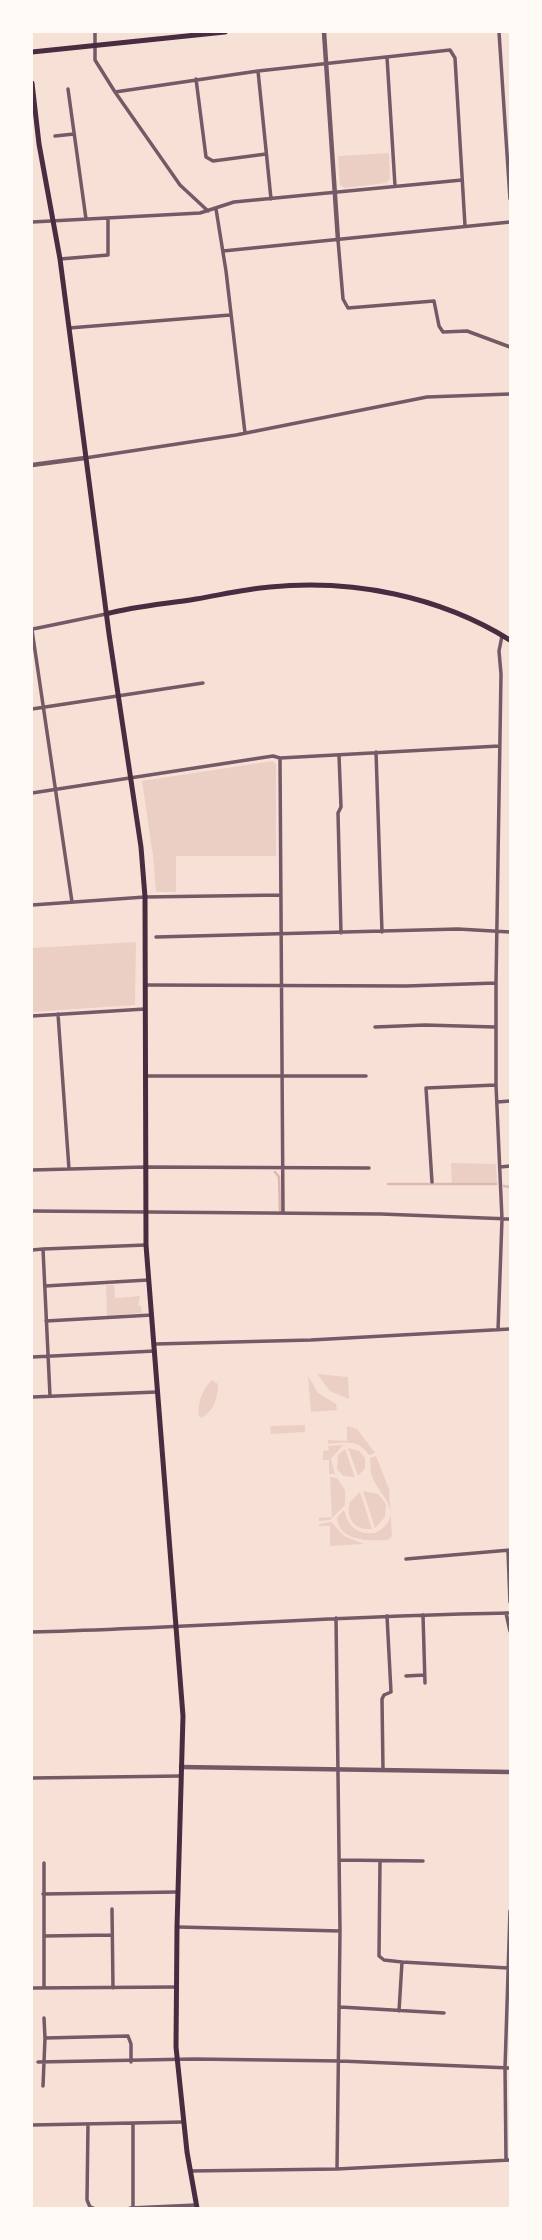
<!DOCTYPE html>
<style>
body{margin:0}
#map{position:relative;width:542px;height:2240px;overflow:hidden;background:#f7e1d7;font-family:"DejaVu Sans",sans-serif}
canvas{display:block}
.frame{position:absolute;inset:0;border:33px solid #fffaf5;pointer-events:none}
</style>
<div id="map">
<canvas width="542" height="2240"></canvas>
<div class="frame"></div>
</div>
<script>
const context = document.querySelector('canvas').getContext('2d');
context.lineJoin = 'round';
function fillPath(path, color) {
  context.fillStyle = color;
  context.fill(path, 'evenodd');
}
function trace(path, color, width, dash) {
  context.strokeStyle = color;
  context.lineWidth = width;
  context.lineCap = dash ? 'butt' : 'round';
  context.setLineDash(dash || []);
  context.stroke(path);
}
fillPath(new Path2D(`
 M389,153l1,26 -4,4 -41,5 -5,-3 -2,-29z
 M273,761l3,3v92h-100v36h-20l-3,-36 -11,-75z
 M136,942l-1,63 -103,7v-64z
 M451,1163l45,1 1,19 -45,1z
 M106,1285h8l1,13 25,-2 -2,10h3l1,7 -35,3z
 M317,1374l31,3 1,22 -19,-8z
 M308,1376l10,17 18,11 1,6 -26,2z
 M212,1380l6,4c0,14 -4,26 -16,34l-3,-2c-2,-13 4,-28 13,-36z
 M305,1425v7l-34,2 -1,-8z
 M347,1426l10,3 18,24 -6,2c-10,-16 -25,-13 -41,-11v-4l19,1z
 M343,1445l-12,14 4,15h-6v-14h-6v-9l6,-1 -1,-4z
 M348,1448l11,3 6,7v10l-7,8z
 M345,1449l10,28 -12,-1 -6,-7 1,-14z
 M376,1456l13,33 3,47 -4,4c-18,1 -50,2 -51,-23l7,-7c4,17 14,25 31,23 31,-16 8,-35 -1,-52 -4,-7 -3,-15 -4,-23z
 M330,1477l7,1 8,12v15l-15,15 -11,1v-3l13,-1z
 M363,1491l15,3 8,10 -1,13 -10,11z
 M360,1492l12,37c-17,2 -27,-11 -22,-27z
 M331,1522l13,14 20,8 -34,2v-20h-11v-2z`), '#ebcfc5');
trace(new Path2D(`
 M275,1172l4,5 1,34
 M388,1184h108
 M504,1186l6,1`), '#dcb8b0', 2.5);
trace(new Path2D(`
 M95,32v28l20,32 65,93 28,26
 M499,32l11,167
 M387,57l8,129
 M258,71l13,128
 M196,79l10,78 7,4 53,-7
 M68,89l18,130
 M115,92l143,-21 192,-21 5,8 10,168
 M55,136l19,-2
 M216,209l10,62 19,162
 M32,222l168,-9 34,-11 228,-22
 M338,240l5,59 5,9 86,-7 5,25 4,6 24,-1 43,16
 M223,251l287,-29
 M60,259l48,-4v-37
 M69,328l161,-13
 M85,458l151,-23 191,-38 83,-3
 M33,629l73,-15
 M32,630l40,272
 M32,709l171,-26
 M376,752l6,180
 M339,755l2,52 -3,6 3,120
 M280,758l219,-12
 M32,793l241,-37 7,2 3,455
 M32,905l113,-8 136,-2
 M156,937l302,-8 52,3
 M145,985l261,1 90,-3
 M58,1014l11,155
 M32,1016l113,-7
 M375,1027l50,-2 70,2
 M146,1076h220
 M497,1102l13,-1
 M500,1167l10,-1
 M32,1170l113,-3 224,1
 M432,1182l-6,-94 70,-3
 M32,1211l349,3 129,5
 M43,1249l103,-4
 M32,1250l11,-1 7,147
 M45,1286l103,-6
 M46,1321l106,-6
 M498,1330l4,-111 -6,-134v-102l5,-309 -2,-23 3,-15
 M155,1344l156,-4 199,-11
 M32,1357l123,-6
 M32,1397l125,-5
 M508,1551l2,51
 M406,1559l104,-9
 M506,1613l4,18
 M423,1615l2,68
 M336,1618l4,313 -3,238
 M32,1632c159,-4 318,-17 478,-19
 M406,1676l18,-1
 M383,1770l-1,-71 2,-4 7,-3 -4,-76
 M32,1778l149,-2
 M339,1860l84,1
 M380,1861l-1,95 5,4 18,2
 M43,1894l134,-2
 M112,1909l1,79
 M178,1927l162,4
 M44,1936l68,-1
 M32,1988l144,-1
 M44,1988v-125
 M340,2007l104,6
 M399,2011l3,-49 106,6
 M44,2018l1,20
 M38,2062l156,-3 146,2 170,7
 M43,2086l2,-48 83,-2 3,8v18
 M88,2124l-1,76 3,7 3,1
 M32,2125l151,-3
 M506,2160l-1,-92 5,-157
 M190,2171l147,-2 173,-9
 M130,2208l66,-3
 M133,2208v-85`), '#755966', 3.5);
trace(new Path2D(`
 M324,32l14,208
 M32,465l53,-7
 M181,1767l329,5`), '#755966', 4.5);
trace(new Path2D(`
 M32,52l193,-20
 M32,83l7,61 21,115 49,375 32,213 4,50 1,348 37,471 -6,211 -1,120 11,105 10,56
 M106,614c30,-8 60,-10 90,-15 24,-4 49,-10 74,-12 83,-8 169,9 240,53`), '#4a2c40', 5);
</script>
